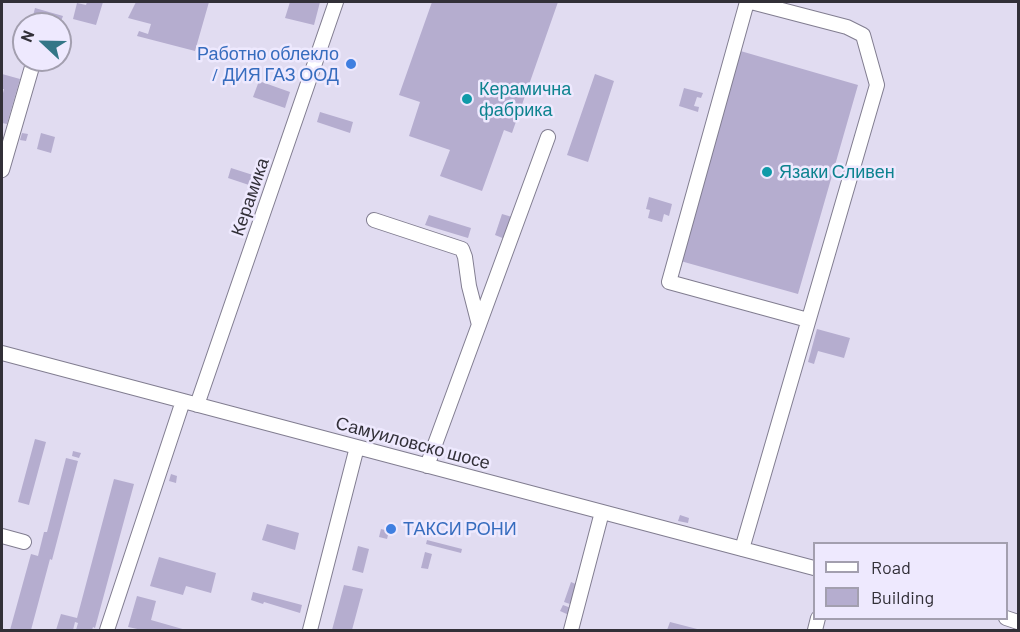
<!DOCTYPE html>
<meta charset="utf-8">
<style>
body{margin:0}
#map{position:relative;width:1020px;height:632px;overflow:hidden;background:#e1dcf1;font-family:Barlow,sans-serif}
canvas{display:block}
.frame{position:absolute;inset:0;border:3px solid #323038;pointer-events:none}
.legend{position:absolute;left:813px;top:542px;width:195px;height:78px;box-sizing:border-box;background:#eee9fe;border:2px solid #a39faf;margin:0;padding:8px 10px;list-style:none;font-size:18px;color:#323038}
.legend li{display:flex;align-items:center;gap:12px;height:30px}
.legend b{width:30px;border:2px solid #a39faf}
.north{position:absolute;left:12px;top:12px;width:60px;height:60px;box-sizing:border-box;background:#eee9fe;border:2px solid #a39faf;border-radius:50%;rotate:292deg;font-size:16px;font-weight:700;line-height:24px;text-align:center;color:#323038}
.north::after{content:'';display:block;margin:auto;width:21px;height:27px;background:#337687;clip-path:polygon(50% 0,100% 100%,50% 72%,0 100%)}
</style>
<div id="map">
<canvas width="1020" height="632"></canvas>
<div class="frame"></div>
<ul class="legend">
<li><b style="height:8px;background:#fff"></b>Road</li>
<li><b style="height:16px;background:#b5adcf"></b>Building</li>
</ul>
<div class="north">N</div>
</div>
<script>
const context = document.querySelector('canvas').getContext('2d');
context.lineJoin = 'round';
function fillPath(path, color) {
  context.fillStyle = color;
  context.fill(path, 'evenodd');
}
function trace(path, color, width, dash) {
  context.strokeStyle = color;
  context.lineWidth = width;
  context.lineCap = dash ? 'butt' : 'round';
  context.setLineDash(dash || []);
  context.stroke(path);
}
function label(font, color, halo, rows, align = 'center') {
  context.font = font + ' Barlow,sans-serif';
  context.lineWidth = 5;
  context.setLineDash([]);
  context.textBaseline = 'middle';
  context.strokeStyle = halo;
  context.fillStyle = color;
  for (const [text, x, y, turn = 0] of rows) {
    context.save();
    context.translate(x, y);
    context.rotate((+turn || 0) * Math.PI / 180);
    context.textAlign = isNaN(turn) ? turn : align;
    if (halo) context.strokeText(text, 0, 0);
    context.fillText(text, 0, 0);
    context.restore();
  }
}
fillPath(new Path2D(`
 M87,2h16l-7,23 -23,-6 4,-16 9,2z
 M136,2h73l-14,49 -58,-15 2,-5 9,3 3,-10 -23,-6z
 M290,2h30l-6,23 -29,-7z
 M432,2h126l-46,131 -8,-3 -22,61 -42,-15 10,-26 -41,-14 11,-34 -21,-7z
 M35,8l28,8 -3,8h-29z
 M737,50l121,35 -60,209 -121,-34z
 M2,74l18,5 -13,45 -5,-1v-26l2,-8h-2z
 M595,74l19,7 -26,81 -21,-7z
 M259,81l31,11 -5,16 -32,-11z
 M684,88l19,5 -2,5 -4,-1 -3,9 5,1 -1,5 -19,-6z
 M320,112l33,10 -3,11 -33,-11z
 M22,133l6,1 -2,7 -6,-1z
 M41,133l14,4 -4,16 -14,-4z
 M231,168l25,8 -4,10 -24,-8z
 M649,197l23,7 -3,12 -5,-2 -2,8 -14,-4 2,-8 -4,-1z
 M502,214l10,3 -7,22 -10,-4z
 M429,215l42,13 -3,10 -43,-13z
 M817,329l33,9 -6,20 -26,-7 -4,13 -6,-2z
 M35,439l11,3 -17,63 -11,-3z
 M73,451l8,2 -2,5 -7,-2z
 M66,458l12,3 -26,99 -2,-1 -19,71h-21l21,-76 7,2 6,-24h3z
 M171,474l6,2 -1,7 -7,-2z
 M114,479l20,5 -39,144 -2,-1 -1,3h-16l2,-7 -3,-1 -2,8h-17l5,-16 16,4z
 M680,515l9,3 -1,5 -10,-2z
 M267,524l32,9 -4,17 -33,-10z
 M381,529l8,2 -2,8 -8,-2z
 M427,540l35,9 -1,4 -35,-9z
 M358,546l11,3 -6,24 -11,-3z
 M425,552l7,2 -4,15 -7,-1z
 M159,557l57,16 -5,20 -25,-7 -3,9 -33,-9z
 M571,582l9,4 -7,19 -9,-3z
 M344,585l19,4 -11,41h-20z
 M253,592l49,13 -2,8 -36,-11 -1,2 -12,-4z
 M137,596l19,5 -5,19 35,10h-44l-14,-3z
 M563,605l8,3 -2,7 -9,-4z
 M670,622l31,8h-34z`), '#b5adcf');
const minor = new Path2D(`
 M747,2l-78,280 139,38
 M2,170l32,-110
 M374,220l88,29 3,8 4,29 10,39
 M2,353l812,215
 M197,405l139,-403
 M427,466l121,-329
 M2,536l22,6
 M742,549l135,-464 -14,-50 -16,-8 -96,-25
 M1006,618l12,4
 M107,630l76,-229
 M310,630l47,-183
 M571,630l31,-118
 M815,630l3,-12`);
trace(minor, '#817d90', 16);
trace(minor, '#fff', 14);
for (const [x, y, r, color] of [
 [351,64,6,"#3f7fe0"],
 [467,99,6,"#0f9aa8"],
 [767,172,6,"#0f9aa8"],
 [391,529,6,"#3f7fe0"]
]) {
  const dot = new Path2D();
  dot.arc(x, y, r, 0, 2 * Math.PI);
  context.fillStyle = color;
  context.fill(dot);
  trace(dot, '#eee9fe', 2);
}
label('18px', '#366cbe', '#eee9fe', [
 ["Работно облекло",339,54],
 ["/ ДИЯ ГАЗ ООД",339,75],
 ["ТАКСИ РОНИ",403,529,"left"]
], 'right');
label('18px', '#0d838f', '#eee9fe', [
 ["Керамична",479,89],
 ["фабрика",479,110],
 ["Язаки Сливен",779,172]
], 'left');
label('18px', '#323038', '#eee9fe', [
 ["Керамика",250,197,-71],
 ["Самуиловско шосе",413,443,15]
]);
</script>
